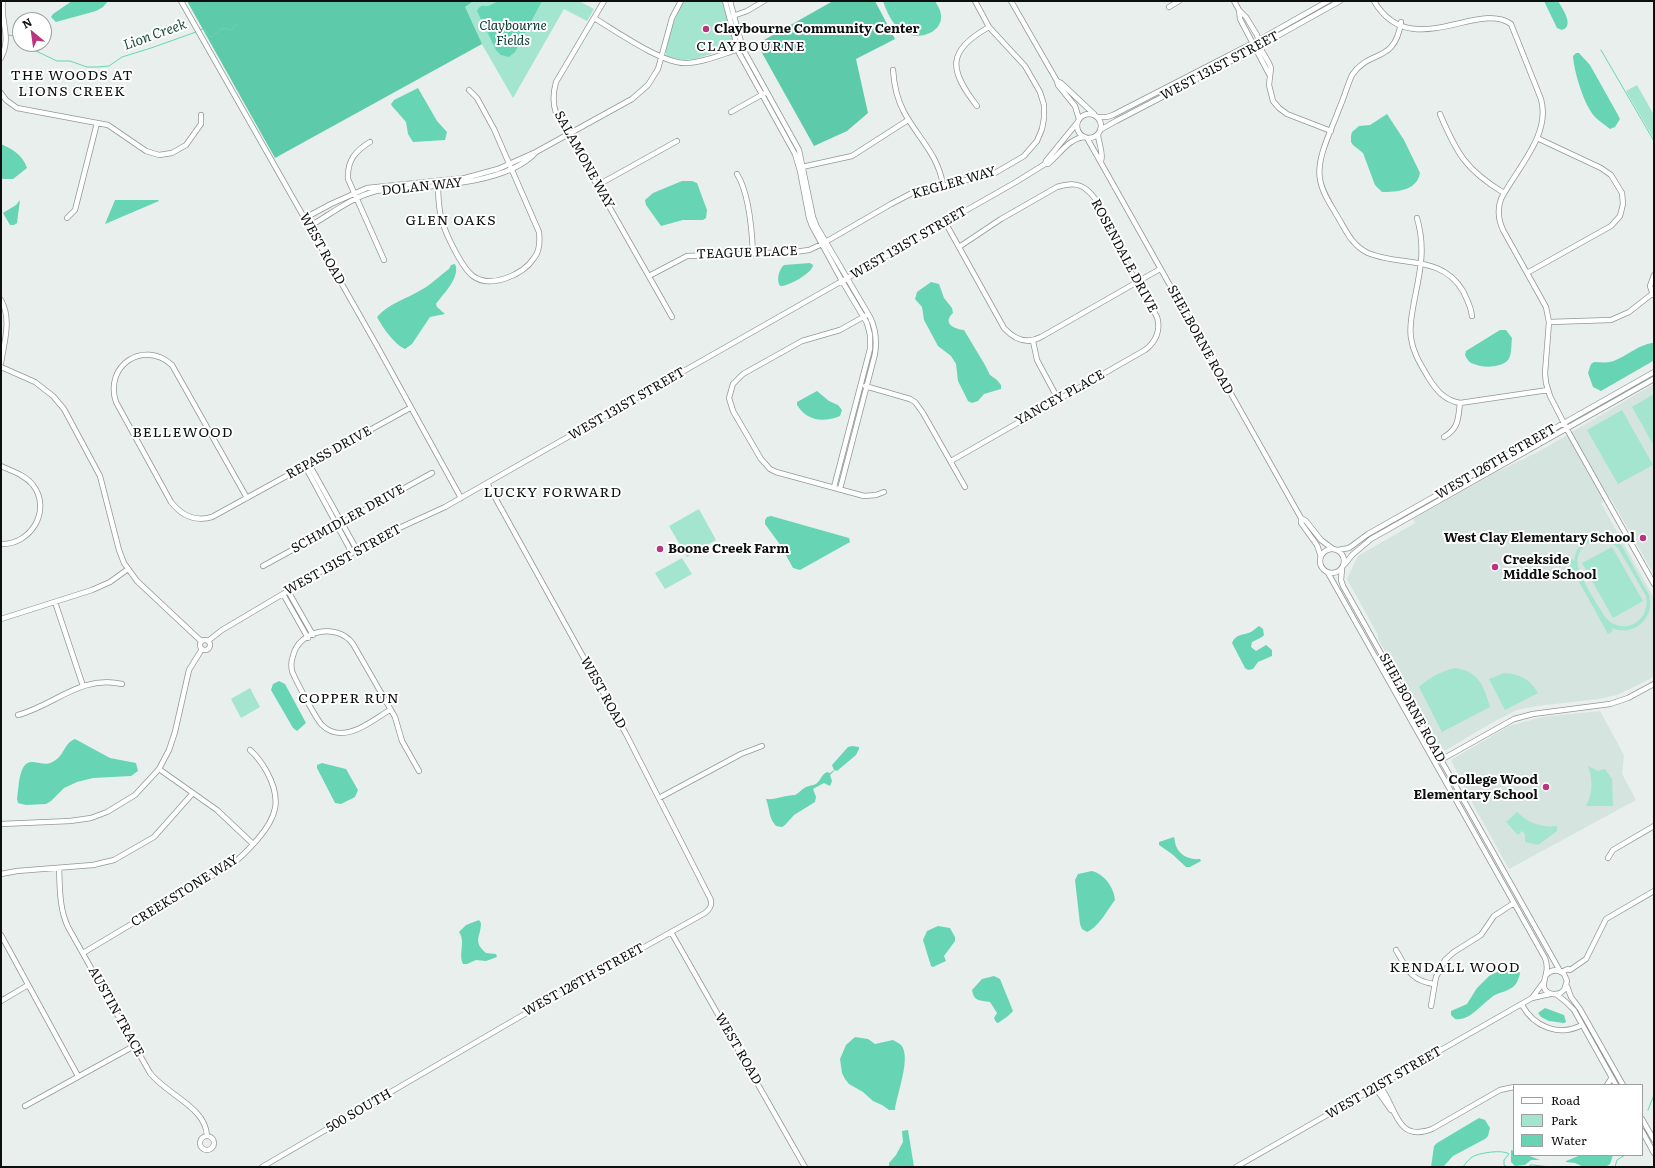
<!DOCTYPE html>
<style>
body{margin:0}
#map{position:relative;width:1655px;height:1168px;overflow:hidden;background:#e8efed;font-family:Literata,serif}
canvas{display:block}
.frame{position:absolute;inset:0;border:2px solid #0d0f0e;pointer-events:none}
.legend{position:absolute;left:1513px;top:1084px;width:130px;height:72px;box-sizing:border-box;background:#fff;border:1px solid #9e9f9f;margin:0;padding:5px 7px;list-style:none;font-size:12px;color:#0d0f0e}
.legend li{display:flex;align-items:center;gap:8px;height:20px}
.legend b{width:20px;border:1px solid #9e9f9f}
.north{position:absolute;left:12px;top:12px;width:40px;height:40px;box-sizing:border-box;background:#fff;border:1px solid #9e9f9f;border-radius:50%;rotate:331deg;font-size:11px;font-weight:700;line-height:16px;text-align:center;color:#0d0f0e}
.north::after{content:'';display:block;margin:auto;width:14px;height:18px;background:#b9367e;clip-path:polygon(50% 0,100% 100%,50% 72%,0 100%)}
</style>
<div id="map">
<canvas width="1655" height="1168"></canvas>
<div class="frame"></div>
<ul class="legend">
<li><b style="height:5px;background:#fff"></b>Road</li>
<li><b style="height:11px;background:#a3e5cf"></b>Park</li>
<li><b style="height:11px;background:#67d5b4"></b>Water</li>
</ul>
<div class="north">N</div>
</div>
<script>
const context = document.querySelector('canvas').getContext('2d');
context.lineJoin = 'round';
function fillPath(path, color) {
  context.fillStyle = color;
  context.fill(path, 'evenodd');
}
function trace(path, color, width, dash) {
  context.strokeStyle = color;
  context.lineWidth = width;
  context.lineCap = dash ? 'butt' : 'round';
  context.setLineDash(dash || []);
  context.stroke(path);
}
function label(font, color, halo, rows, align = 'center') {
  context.font = font + ' Literata,serif';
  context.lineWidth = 4;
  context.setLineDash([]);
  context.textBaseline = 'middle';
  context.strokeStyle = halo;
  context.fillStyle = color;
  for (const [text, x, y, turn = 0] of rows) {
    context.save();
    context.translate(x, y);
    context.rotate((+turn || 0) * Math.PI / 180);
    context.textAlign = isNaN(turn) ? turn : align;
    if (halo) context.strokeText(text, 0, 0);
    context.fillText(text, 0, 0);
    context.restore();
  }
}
fillPath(new Path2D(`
 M1654,384v191l-44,-78 -9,6 53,95v77l-4,4 -33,16 -18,4 -62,7 -20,4 -24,12 -47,28h-3l-7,-10 -58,-101v-4l-31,-56 11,-23 57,-33 -2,-4 82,-46 43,-21z
 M1600,711l24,44 -2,19 14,26 -127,69 -35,-63 -23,-46 58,-34 33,-9z`), '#d5e4df');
fillPath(new Path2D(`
 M457,1h122l15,8 -7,12 -23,-12 -51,89z
 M684,1h40l11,45 -40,13 -11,1 -17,-3c-5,-12 11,-45 17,-56z
 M1637,85l17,30v24l-28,-48z
 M1654,394v52l-22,-39z
 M1622,410l31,55 -35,19 -31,-54z
 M699,509l17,31 -29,17 -18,-31z
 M1600,535l12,3 10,8 27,49c6,24 -15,42 -38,33l2,3 -5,3 -41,-74 4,-2 3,3c2,-15 11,-24 26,-26zM1601,539l11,4 6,5 28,48c5,25 -22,41 -40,22 -7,-10 -26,-40 -28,-52 -3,-15 9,-26 23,-27z
 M1612,547l31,54 -30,17 -31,-55z
 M682,558l10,16 -27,15 -10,-16z
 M1454,668c24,2 30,18 36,39l-48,25 -23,-45c11,-10 21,-15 35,-19z
 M1504,673c16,1 26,6 34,20l-33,17 -16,-31z
 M250,688l10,19 -19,11 -10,-19z
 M1588,766l10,5 7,-2 7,10 1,27h-27c7,-13 7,-26 2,-40z
 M1517,812c11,11 25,16 40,14v5l-19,14 -13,-3v-8l-3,-3 -4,4 -12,-13z`), '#a3e5cf');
fillPath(new Path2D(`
 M187,1h286l-8,6 17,37 -207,114z
 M833,1h42l20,38 -39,20 12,54 -21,18 -33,15 -57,-102z`), '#5dcbaa');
fillPath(new Path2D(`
 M72,1h36l-5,6 -7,4 -40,11 -5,-5 2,-3z
 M499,1h43l-27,51 -6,5 -8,-2 -5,-5 -19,-39c4,-7 5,-5 11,-5 3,-1 8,-4 11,-5z
 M883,1h52c3,5 7,11 6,18 -2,16 -26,21 -38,13 -9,-5 -17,-21 -20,-31z
 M1544,1h14c4,7 17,25 4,29l-5,-2z
 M1576,53h3l11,12 28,50 2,4 -5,8 -5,2c-5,-4 -11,-8 -15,-12 -11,-12 -21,-45 -22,-61z
 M418,88l19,33 10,11 -2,8 -32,2 -5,-8 -2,-12 -14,-16 -1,-2 3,-4z
 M1387,114l17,26 16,33c-3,18 -24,19 -38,19l-7,-7 -12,-32 -10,-8 -2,-3v-6l1,-4 7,-6 11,-1z
 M1,144c11,5 22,11 26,24l-14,11h-10l-2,-2z
 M682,181h10l5,2 10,27 -1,8 -3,2h-20l-22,6 -15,-21 -1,-5 8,-7z
 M20,200l-3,23 -3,2h-4l-7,-12 13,-8z
 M115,200h43l1,1 -54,23z
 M810,263l3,2c0,8 -26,22 -33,21 -4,-6 -1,-17 4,-21z
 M455,264c6,13 -12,30 -19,40l1,3 8,7 -15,3 -18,27 -7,5c-11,-5 -22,-21 -28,-32 11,-13 29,-18 44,-27 10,-5 18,-14 28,-21l2,-4z
 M931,282l8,2 5,14 8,10 1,5c-11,10 1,16 11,17l21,35 5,10 7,5 4,5v4l-17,5 -6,7 -6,2 -4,-2 -10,-20 -2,-17 -5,-8 -13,-10 -14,-26 -2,-13 -7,-8 2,-7z
 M1500,330h6l6,8c-1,7 0,17 -4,22 -7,8 -26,8 -34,4 -5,-1 -7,-5 -9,-9l1,-4z
 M1652,343h2l-1,18 -52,30 -8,-4 -5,-14 3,-9 3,-2c8,0 15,2 24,-3 11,-5 21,-14 34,-16z
 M817,391l12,10 9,4 4,5 -2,6c-17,7 -33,5 -43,-11v-3z
 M771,516l78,22 1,4 -50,28 -7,-2 -12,-22 -16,-22v-4l2,-3z
 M1259,626l4,3 1,6 -2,2 -10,5 -1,5 5,4 10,-6 6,5v6l-14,6 -5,7 -5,1 -3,-2 -13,-25c3,-9 12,-8 19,-11 3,-2 5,-4 8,-6z
 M279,681l6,3 21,39 -9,8 -4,-3 -22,-38 2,-6z
 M75,739l35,19 26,5 2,8 -7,5 -38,2 -16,4 -13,6 -13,13 -5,3 -20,1 -8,-2 -1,-4c2,-10 1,-39 16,-37 8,1 14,4 21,-1 10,-5 10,-18 21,-22z
 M852,746l7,1v2l-3,6 -19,16 -2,-1 -5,5 2,6 -2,5 -6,-3 -11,6 3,8 -1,5 -21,13 -9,10 -3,2 -6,-1c-8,-9 -6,-17 -10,-27 10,1 19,-4 29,-4 4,-2 7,-6 11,-8 4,-2 9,-1 12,-5 4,-4 3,-7 9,-10l3,1 4,-3 -2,-5 16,-18z
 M322,763l24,6 12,21 -3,7 -14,7 -6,-1 -18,-35v-3z
 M1174,837c1,3 1,7 2,9 4,10 14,14 24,13l1,2 -11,6h-4l-14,-13 -13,-9v-3z
 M1092,871c12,3 22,16 23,29 -7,9 -17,28 -28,32l-5,-3 -2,-5 -5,-44 3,-6z
 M479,920l2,3c0,14 -9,18 5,30l10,1 1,3 -11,4 -10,-1 -9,4h-4c-5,-11 3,-22 -4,-32l7,-7z
 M938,926l12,2 5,9v4l-11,15 2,5 -13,6 -2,-1 -8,-26 4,-9z
 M1507,967l10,2 3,4c-1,5 -3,11 -7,14 -5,4 -12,5 -18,8 -12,7 -25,27 -40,24l-4,-4v-4l16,-7 10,-16 12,-12z
 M994,976l6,3 13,32 -5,5 -10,7 -2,-1 -2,-4 3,-5 -7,-11c-10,-2 -16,0 -18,-12l10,-11z
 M1545,1008l19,7 2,7 -2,1 -15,-2 -8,-4 -3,-4z
 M855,1037l13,2 7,5 18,-4c3,2 6,3 8,5 11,12 -5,51 -6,65h-6l-7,-5 -9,-4 -10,-9 -14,-8 -4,-5 -3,-6 -2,-14 6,-14z
 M1479,1118l6,2 5,8 -2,8 -3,3 -32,17 -10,11h-12l3,-21 3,-3z
 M908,1130l6,37h-25v-4l7,-8 7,-13 -1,-11z
 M1511,1150l3,1v4h13l13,5h-9l-6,5 -10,1 -4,-4z
 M1581,1155h32l-3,9 -3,2 -23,1 -9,-4 -9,-1v-1z`), '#67d5b4');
trace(new Path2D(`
 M199,30l3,-1 3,1 5,7h2l10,-9 9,2 7,-7
 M7,35l10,1 3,2
 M28,44l8,7 21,10h13l17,6h10l12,-1 13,-9 29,-9 45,-16
 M1601,50l53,91
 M1648,1110l6,-15
 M1463,1167c2,-3 5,-7 9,-10 6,-4 31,-8 37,-3l-5,6v5l3,2
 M1529,1167l1,-2h3l17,2
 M1615,1167l2,-7 8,-5`), '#67d5b4', 1);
const minor = new Path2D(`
 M181,1l195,343 85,154
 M604,1l-48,81c-3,11 -4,20 0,31l116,204
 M725,1l14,52 56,101 5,17 9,47 3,8 30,55 25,42 3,12v14l-36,138
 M730,1l13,48 56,101 14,67 4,10 53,90c6,12 7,23 5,37l-35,135
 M1011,1l46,80 1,4 17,21 4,13
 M1234,1l5,9 1,9 29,55
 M1374,1c36,62 104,-1 137,23l30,75c10,36 -24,69 -40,100 -4,11 -3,20 2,31l43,77 3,15 -4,51 1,10 4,13 19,37 85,151
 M1169,7l10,-6
 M1239,10l7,7 11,18 5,16 7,12 2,5 -2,17 4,16 6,7 8,6 44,17
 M733,16l14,-5 17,-10
 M594,18c22,13 67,45 91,45 18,0 37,-9 54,-14
 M1401,22c-6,42 -32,27 -49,53 -5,11 -8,23 -13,34 -7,20 -23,49 -19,70 2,14 12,28 19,40 8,14 14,27 29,34 33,14 73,1 95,38 4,9 8,15 9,25
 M1,58c11,-22 -1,-35 2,-57
 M893,70c1,15 4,29 11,42 14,26 34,42 39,73
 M1057,81l4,2 33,31
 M1,93l5,7 11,8 91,17 38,26 13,4 13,-2 14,-8 15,-21v-9
 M977,106c-28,-36 -31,-55 12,-79
 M731,112l34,-19
 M1440,114c17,40 26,56 64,79
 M1077 126a12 12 0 1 1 24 0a12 12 0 1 1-24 0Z
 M1097,117h10l6,-2 146,-75 69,-39
 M1100,130l16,-9 140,-73 84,-47
 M1098,134c0,8 6,19 3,27
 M1087,138l214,380 5,3 15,19 12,9
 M370,142c-15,9 -23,19 -22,37l36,81
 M1045,164l1,-3 31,-38
 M802,167l50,-11 56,-36
 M737,174c12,19 15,57 16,79
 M438,181c0,13 0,27 4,39 3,13 20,48 31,56 17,13 50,-1 61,-18 6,-7 6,-17 5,-26l-45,-103 -17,-31 -8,-8
 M598,185l79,-44
 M67,218l8,-8 22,-87
 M305,218l26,-14 36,-16 98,-10 33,-9 38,-17 96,-53 16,-14 10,-16 14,-51 9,-17
 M1417,218c9,31 3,54 -3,84 -2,12 -5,24 -3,36 2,15 10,27 17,39 8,13 16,23 32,26l88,-13
 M945,222l59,106c10,11 22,17 37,9l119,-68
 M310,226c21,-12 42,-29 66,-35 43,-4 131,-5 160,-39
 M1527,273l84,-47 9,-10 3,-12 -1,-11 -11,-18 -10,-7 -64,-30
 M649,276l38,-20 107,-4 15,-2 13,-6 69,-40 21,-11 83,-20 29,-17 13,-15 5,-12 2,-11v-13l-4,-13 -15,-26 -36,-39 -14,-26
 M1653,295l-3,-9 4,-11
 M1,300c11,19 3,43 0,63
 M865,316l-25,14 -38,11 -59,33 -10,10 -4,14 4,13 28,48 9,10 6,3 88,24 12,-1 8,-3
 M1549,322l62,-2 18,-8 23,-18
 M1033,341l4,19 21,39
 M1,367l34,15 18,14 11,13 36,67 19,74 5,13 13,18 64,60
 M865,386l45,13 5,3 8,11 42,74
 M1444,437c15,-9 14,-18 16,-34
 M951,461l194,-111c11,-8 16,-20 12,-33 -12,-22 -26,-43 -37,-65 -9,-19 -17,-49 -33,-62 -9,-8 -19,-6 -30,-3l-56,32 -42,28
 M309,464l48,86
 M1,466c11,5 24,9 32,19 19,25 -2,60 -32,59
 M305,466l47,87
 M247,498l-75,-133c-29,-26 -68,1 -56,37l55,100c11,14 24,20 41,15l198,-109
 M1301,518v5l16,22 4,12
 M1320 561a12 12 0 1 1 24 0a12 12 0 1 1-24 0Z
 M1338,550l11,-2 19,-14 286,-162
 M1345,564l7,-9 19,-16 283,-160
 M263,566l169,-93
 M1342,569l-1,11 2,6 217,385
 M1328,573l217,385c2,5 2,12 1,16 -2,8 -6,18 7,20 5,1 8,-1 11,-4l3,-9 -3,-7c-6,-5 -12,-5 -18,1
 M288,591l25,44
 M283,594l25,44
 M55,602l28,84
 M1,619l91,-29 18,-8 18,-13
 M200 645a5 5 0 1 1 10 0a5 5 0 1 1-10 0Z
 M208,641l14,-11 135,-80 27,-15 61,-28 42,-24 529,-301 29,-18h3c12,-10 21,-26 37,-27
 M390,710c-14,8 -32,23 -49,23 -7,0 -14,-3 -19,-8 -6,-6 -27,-46 -30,-54 -1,-5 -1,-10 1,-15 6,-26 44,-34 60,-12l42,73 7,24 17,30
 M18,715c37,-10 62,-40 104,-31
 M1439,761l75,-42 19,-5 77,-10 18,-6 26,-14
 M159,769l58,41 36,34
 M659,798l82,-44 21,-8
 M1,824l69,-3 21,-3 16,-6 28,-17 24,-26 10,-19 6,-18 14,-62 13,-21
 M1608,858l5,-8 41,-24
 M59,868c1,20 0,40 9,59l82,146c17,22 56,34 57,63
 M1,874l16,-3 76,-6 21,-5 40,-23 39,-44
 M671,932l134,235
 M1,935l77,141
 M1396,950c11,19 15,31 38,34
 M83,953l149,-89c10,-7 17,-15 25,-24 20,-23 25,-40 10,-68 -5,-9 -9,-15 -17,-22
 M1561,972l7,-3 2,1 16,-11 20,-40 48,-28
 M1567,986l4,11 9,12 43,76
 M1556,994l10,8 8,8 42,75
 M1532,998l11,-15
 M1,1001l27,-16
 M1522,1005c12,22 37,32 60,20
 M1431,1006l5,-29 9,-17 9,-8 27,-17 13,-19 20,-13
 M1607,1085l4,-6v-3
 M1379,1086c17,16 15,58 53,43l68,-39 14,-3
 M1379,1086v7l12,17
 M25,1106l109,-60
 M1642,1119l12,21
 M1642,1131l12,22
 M200 1143a7 7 0 1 1 14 0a7 7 0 1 1-14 0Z
 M262,1167l254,-148 189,-106c5,-4 8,-8 5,-15l-84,-164 -139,-251
 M1236,1167l296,-169 18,-4`);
trace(minor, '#929896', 6);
trace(minor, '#fff', 4.5);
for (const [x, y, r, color] of [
 [706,29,4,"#b9367e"],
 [1643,538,4,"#b9367e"],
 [660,549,4,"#b9367e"],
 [1495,567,4,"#b9367e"],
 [1546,787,4,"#b9367e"]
]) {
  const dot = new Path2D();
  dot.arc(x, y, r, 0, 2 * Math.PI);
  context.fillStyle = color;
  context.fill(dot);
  trace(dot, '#fff', 1.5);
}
label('italic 13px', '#04382b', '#fff', [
 ["Claybourne",513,26],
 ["Fields",513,41]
]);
label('bold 13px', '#0d0f0e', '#fff', [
 ["Claybourne Community Center",714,29],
 ["West Clay Elementary School",1635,538,"right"],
 ["Boone Creek Farm",668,549],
 ["Creekside",1503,560],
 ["Middle School",1503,575],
 ["College Wood",1538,780,"right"],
 ["Elementary School",1538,795,"right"]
], 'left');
label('13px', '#0d0f0e', '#fff', [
 ["WEST 131ST STREET",1220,66,-28],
 ["SALAMONE WAY",584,160,61],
 ["KEGLER WAY",954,183,-16],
 ["DOLAN WAY",422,187,-6],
 ["WEST 131ST STREET",909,243,-30],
 ["WEST ROAD",322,249,61],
 ["TEAGUE PLACE",747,253,-2],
 ["ROSENDALE DRIVE",1124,256,62],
 ["SHELBORNE ROAD",1200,340,61],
 ["YANCEY PLACE",1060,398,-29],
 ["WEST 131ST STREET",627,404,-30],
 ["REPASS DRIVE",329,453,-29],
 ["WEST 126TH STREET",1496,462,-30],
 ["SCHMIDLER DRIVE",348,519,-29],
 ["WEST 131ST STREET",343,560,-29],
 ["WEST ROAD",603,693,61],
 ["SHELBORNE ROAD",1412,708,61],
 ["CREEKSTONE WAY",185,891,-32],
 ["WEST 126TH STREET",584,980,-29],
 ["AUSTIN TRACE",116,1012,61],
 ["WEST ROAD",738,1049,60],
 ["WEST 121ST STREET",1384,1083,-30],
 ["500 SOUTH",359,1111,-30]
]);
label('italic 14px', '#1e4d3f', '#fff', [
 ["Lion Creek",155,35,-20]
]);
context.letterSpacing = '1px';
label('14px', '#0d0f0e', '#fff', [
 ["CLAYBOURNE",751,47],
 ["THE WOODS AT",72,76],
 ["LIONS CREEK",72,92],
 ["GLEN OAKS",451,221],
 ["BELLEWOOD",183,433],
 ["LUCKY FORWARD",553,493],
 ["COPPER RUN",349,699],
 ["KENDALL WOOD",1455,968]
]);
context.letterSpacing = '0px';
</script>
